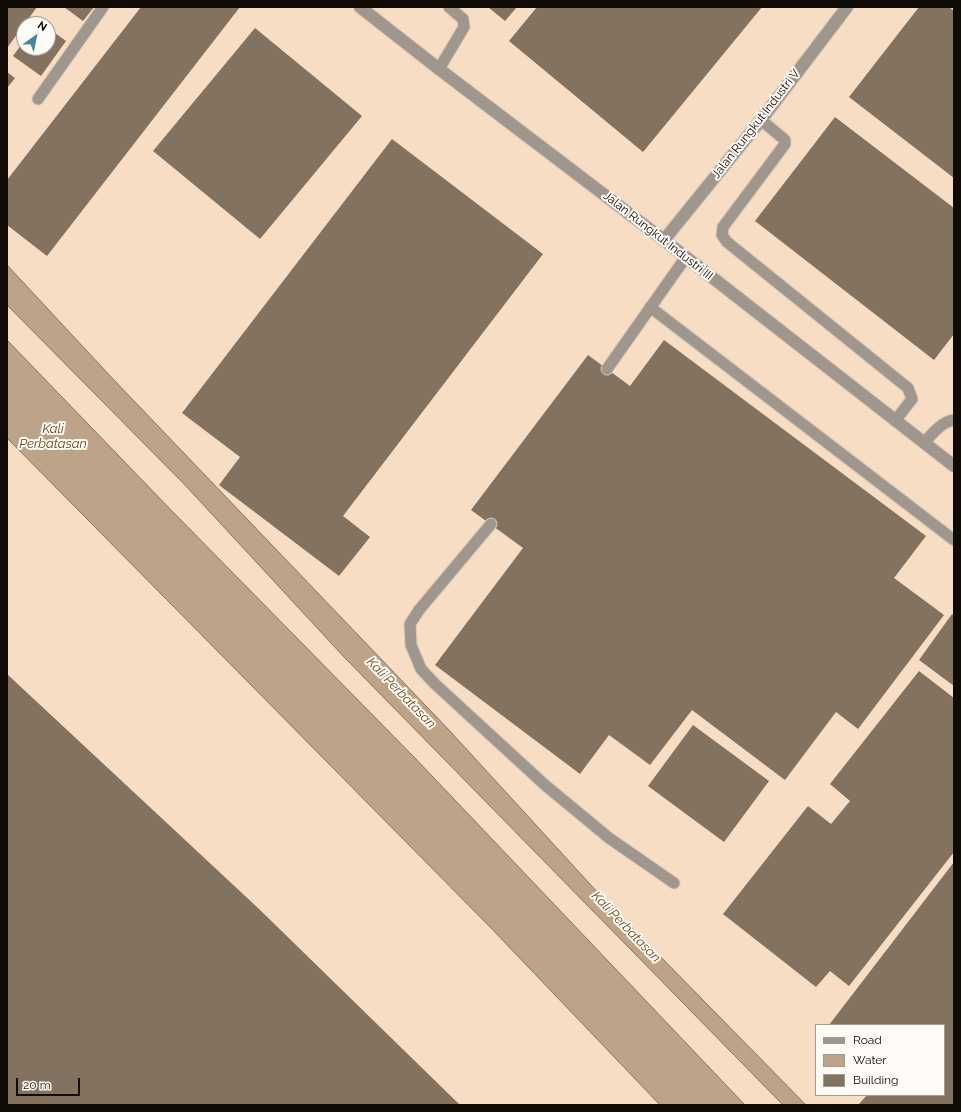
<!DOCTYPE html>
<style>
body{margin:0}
#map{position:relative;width:961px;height:1112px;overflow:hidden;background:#fdead5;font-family:Raleway,sans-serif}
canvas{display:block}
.frame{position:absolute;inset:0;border:8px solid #110b05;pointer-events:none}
.legend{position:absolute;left:815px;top:1024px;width:130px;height:72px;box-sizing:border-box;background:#fefaf6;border:1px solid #9f9a96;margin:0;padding:5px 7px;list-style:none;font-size:12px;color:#110b05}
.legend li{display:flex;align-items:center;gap:8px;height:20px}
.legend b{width:20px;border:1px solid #9f9a96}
.north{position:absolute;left:16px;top:16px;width:40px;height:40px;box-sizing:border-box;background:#fefaf6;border:1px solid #9f9a96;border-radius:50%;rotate:33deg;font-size:11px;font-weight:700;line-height:16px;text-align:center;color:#110b05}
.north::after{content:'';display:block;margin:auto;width:14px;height:18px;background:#468799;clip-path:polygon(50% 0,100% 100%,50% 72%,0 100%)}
.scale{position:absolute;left:16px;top:1078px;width:64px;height:18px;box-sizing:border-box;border:2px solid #110b05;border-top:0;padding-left:5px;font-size:12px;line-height:14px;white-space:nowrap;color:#110b05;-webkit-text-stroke:3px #fefaf6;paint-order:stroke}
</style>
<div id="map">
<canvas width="961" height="1112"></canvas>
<div class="frame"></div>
<ul class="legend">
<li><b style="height:5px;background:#9f968e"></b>Road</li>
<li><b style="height:11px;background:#bda387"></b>Water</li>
<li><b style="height:11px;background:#837260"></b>Building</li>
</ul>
<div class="north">N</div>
<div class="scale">20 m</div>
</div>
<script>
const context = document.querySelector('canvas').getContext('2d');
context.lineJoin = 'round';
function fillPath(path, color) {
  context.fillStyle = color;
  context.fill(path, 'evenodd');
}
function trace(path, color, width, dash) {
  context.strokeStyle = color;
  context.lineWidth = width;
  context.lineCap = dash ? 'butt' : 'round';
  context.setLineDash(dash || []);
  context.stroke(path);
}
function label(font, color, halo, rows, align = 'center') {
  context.font = font + ' Raleway,sans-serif';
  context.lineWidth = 4;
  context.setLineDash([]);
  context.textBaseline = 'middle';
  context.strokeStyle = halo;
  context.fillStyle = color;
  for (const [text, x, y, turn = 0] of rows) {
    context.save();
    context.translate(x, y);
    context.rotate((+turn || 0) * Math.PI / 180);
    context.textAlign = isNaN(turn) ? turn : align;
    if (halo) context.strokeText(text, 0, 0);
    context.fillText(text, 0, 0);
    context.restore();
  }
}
fillPath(new Path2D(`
 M7,7h947v1098h-947zM24,24h24v24h-24zM816,1025h128v70h-128z`), '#f6ddc3');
const water = new Path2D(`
 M7,265l106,114 336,351 151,165 206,210h-23l-439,-448 -159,-172 -178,-180z
 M7,340l164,170 243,247 331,348h-85l-169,-177 -484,-490z`);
fillPath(water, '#bda387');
trace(water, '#897560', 1);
fillPath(new Path2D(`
 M7,7h30l-30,41z
 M64,7h30l-11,14z
 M141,7h99l-193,249 -40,-31v-45z
 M488,7h29l-12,14z
 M537,7h225l-119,145 -134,-111z
 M919,7h30l5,4v167l-105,-81z
 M48,28l18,13 -25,35 -28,-20 11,-15v7h24z
 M255,28l107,88 -102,123 -107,-88z
 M7,72l8,6 -8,10z
 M835,117l119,91v126l-20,26 -179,-139z
 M392,139l151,115 -200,262 27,21 -31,39 -120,-91 21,-28 -58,-44z
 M664,340l262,196 -32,42 50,37 -86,114 -22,-17 -51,68 -93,-70 -42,55 -41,-30 -29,39 -145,-109 88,-117 -52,-38 117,-155 42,31z
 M952,614l2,2v70l-35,-26z
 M919,671l35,27v154l-105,134 -19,-15 -14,16 -93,-73 85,-108 23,18 19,-23 -20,-17z
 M7,674l251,234 202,197h-453z
 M693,725l76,56 -45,61 -76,-56z
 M954,862v243h-94l-1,-1 8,-9h77v-70h-115z`), '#837260');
const lane = new Path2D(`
 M439,69l25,-42 -1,-8 -14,-12
 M38,99l65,-92
 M761,120l24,20v4l-62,83 -1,8 5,7 181,146 4,11 -17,22
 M650,307l304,233
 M607,369l79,-112
 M924,443c8,-9 17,-21 30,-23
 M491,524l-72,86 -9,14 1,21 10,24 14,15 110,101 64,53 65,45`);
const street = new Path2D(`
 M360,7l79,62 247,188 268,209
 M664,240l97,-120 86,-113`);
trace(lane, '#d7c6b4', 13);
trace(street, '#d7c6b4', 14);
trace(lane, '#9f968e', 11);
trace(street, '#9f968e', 12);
label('12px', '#110b05', '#fefaf6', [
 ["Jalan Rungkut Industri V",756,124,-52],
 ["Jalan Rungkut Industri III",658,236,38]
]);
label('italic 13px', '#6a4517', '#fefaf6', [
 ["Kali",53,429],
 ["Perbatasan",53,444],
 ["Kali Perbatasan",401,693,46],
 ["Kali Perbatasan",626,927,46]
]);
</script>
